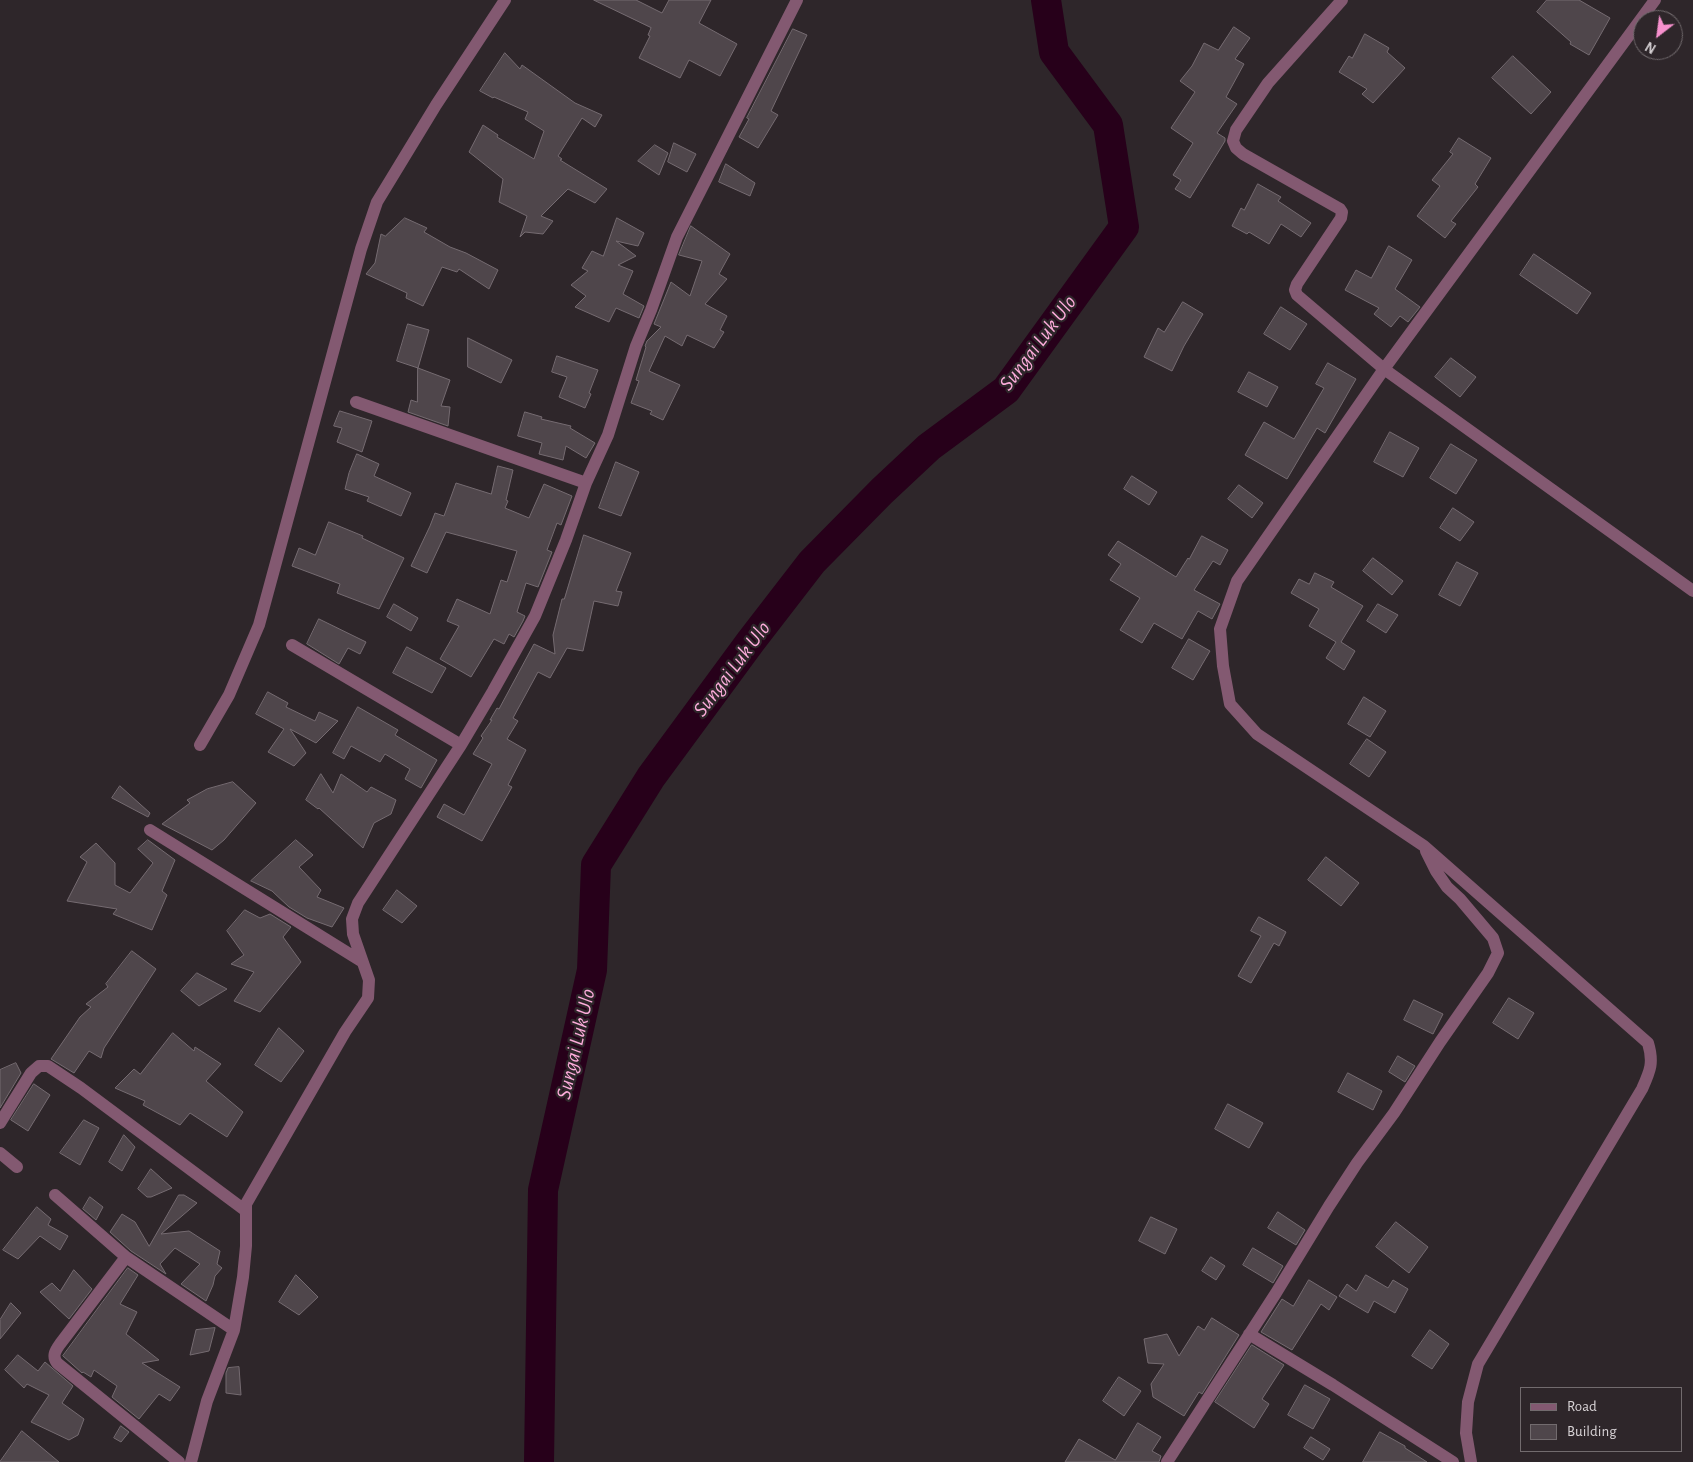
<!DOCTYPE html>
<style>
body{margin:0}
#map{position:relative;width:1693px;height:1462px;overflow:hidden;background:#2e262a;font-family:"Alegreya Sans",sans-serif}
canvas{display:block}
.legend{position:absolute;left:1520px;top:1387px;width:162px;height:65px;box-sizing:border-box;background:#2e262a;border:1px solid #726b6e;margin:0;padding:6px 9px;list-style:none;font-size:15px;color:#d7d2d5}
.legend li{display:flex;align-items:center;gap:10px;height:25px}
.legend b{width:25px;border:1px solid #726b6e}
.north{position:absolute;left:1633px;top:10px;width:50px;height:50px;box-sizing:border-box;background:#2e262a;border:1px solid #726b6e;border-radius:50%;rotate:210deg;font-size:14px;font-weight:700;line-height:20px;text-align:center;color:#d7d2d5}
.north::after{content:'';display:block;margin:auto;width:18px;height:22px;background:#f790cd;clip-path:polygon(50% 0,100% 100%,50% 72%,0 100%)}
</style>
<div id="map">
<canvas width="1693" height="1462"></canvas>
<ul class="legend">
<li><b style="height:6px;background:#835971"></b>Road</li>
<li><b style="height:14px;background:#4f464b"></b>Building</li>
</ul>
<div class="north">N</div>
</div>
<script>
const context = document.querySelector('canvas').getContext('2d');
context.lineJoin = 'round';
function trace(path, color, width, dash) {
  context.strokeStyle = color;
  context.lineWidth = width;
  context.lineCap = dash ? 'butt' : 'round';
  context.setLineDash(dash || []);
  context.stroke(path);
}
function fillPath(path, color) {
  context.fillStyle = color;
  context.fill(path, 'evenodd');
}
function label(font, color, halo, rows, align = 'center') {
  context.font = font + ' "Alegreya Sans",sans-serif';
  context.lineWidth = 4.5;
  context.setLineDash([]);
  context.textBaseline = 'middle';
  context.strokeStyle = halo;
  context.fillStyle = color;
  for (const [text, x, y, turn = 0] of rows) {
    context.save();
    context.translate(x, y);
    context.rotate((+turn || 0) * Math.PI / 180);
    context.textAlign = isNaN(turn) ? turn : align;
    if (halo) context.strokeText(text, 0, 0);
    context.fillText(text, 0, 0);
    context.restore();
  }
}
trace(new Path2D(`
 M539,1462l4,-272 49,-220 4,-105 55,-88 100,-136 61,-79 70,-71 47,-44 77,-57 118,-163 -16,-102 -54,-73 -8,-52`), '#27001a', 30);
const building = new Path2D(`
 M594,0h42l26,13 7,-13h42l-12,23 38,21 -17,32 -31,-16 -9,18 -41,-20 11,-22 -2,-1 3,-7z
 M1547,0h32l31,18 -21,37 -19,-11 1,-2 -34,-30z
 M1234,27l16,11 -15,21 9,5 -18,33 11,7 -20,29 8,5v3l-35,57 -15,-9 6,-9 -8,-5 20,-32 -22,-15 24,-36 -15,-11 12,-15 12,-23 14,7z
 M793,29l14,6 -36,76 7,4 -20,33 -19,-11 10,-18 -2,-1z
 M1365,34l24,14 -2,4 18,16 -32,35 -11,-9 5,-5 -28,-17 10,-16 3,2z
 M505,53l15,16 2,-4 53,38 27,12 -7,12 -13,-9 -24,38 4,3 -2,1 47,29 -12,14 -27,-14 -27,27 12,5 -10,13 -18,-2 -5,5 7,-21 -28,-14 4,-23 -34,-27 14,-27 15,10 -1,2 37,22 10,-28 -19,-12 3,-7 -34,-15 -1,1 -13,-7z
 M1513,56l38,36 -20,22 -39,-36z
 M1459,138l32,20 -16,26 3,3 -27,34 5,3 -11,14 -28,-22 23,-30 -8,-6 21,-26 -3,-2z
 M674,143l22,11 -9,18 -19,-10z
 M655,145l13,8 -9,22 -21,-14z
 M726,164l29,19 -5,13 -31,-14z
 M1258,184l23,13 -3,4 33,22 -10,14 -20,-13 -12,20 -20,-12 -2,2 -15,-8 9,-18 3,2z
 M405,218l22,10 -3,4 26,15 16,6 32,17 -9,19 -30,-20 -2,3 -15,-5 -19,39 -17,-8 1,-5 -41,-19 9,-11 6,-29 4,2z
 M617,218l27,15 -6,13 -22,-5 20,15 -18,9 15,6 -10,23 21,12 -5,12 -23,-10 -7,14 -34,-15 11,-11 -15,-11 17,-14 -6,-3 10,-17 11,5z
 M691,226l39,28 -11,20 8,5 -22,25 22,12 -7,14 4,2 -10,16 -27,-13 -5,11 -17,-10 -16,35 31,14 -17,35 -13,-6 2,-3 -21,-8 8,-22 -3,-1 10,-33 -1,-1 2,-5 14,-14 -7,-3 17,-42 19,14 12,-35 -23,-6z
 M1389,246l23,14 -17,29 25,18 -12,15 -8,-6 -9,11 -17,-13 5,-6 -34,-18 11,-20 15,8z
 M1534,254l57,39 -14,21 -57,-39z
 M1183,302l20,12 -19,32 -12,25 -28,-14 14,-29 6,4z
 M1281,307l26,17 -17,26 -26,-16z
 M408,324l21,6 -11,38 -21,-7z
 M468,338l44,22 -11,23 -33,-16z
 M557,356l41,14 -9,23 2,1 -6,14 -26,-11 8,-20 -15,-5z
 M1451,358l25,19 -16,20 -25,-20z
 M1328,363l28,16 -31,54 -8,-5 -30,51 -42,-24 19,-33 30,17 30,-51 -8,-4z
 M418,368l32,12 -9,26 9,1 -2,19 -40,-14 3,-12 6,2z
 M1249,372l29,15 -11,20 -29,-15z
 M340,411l32,10 -10,31 -25,-10 5,-14 -8,-2z
 M525,412l17,5 -1,2 30,7 -1,2 25,15 -9,15 -20,-12 -3,14 -24,-6 3,-11 -24,-7z
 M1390,432l29,16 -16,29 -29,-15z
 M1451,444l26,16 -21,34 -26,-16z
 M357,454l22,10 -5,12 37,17 -10,23 -34,-15 2,-4 -24,-8 4,-16z
 M616,462l23,10 -18,44 -22,-8z
 M498,466l15,4 -7,30 2,1 -3,7 24,10 15,-34 28,12 -11,29 -4,-2 -10,27 5,2 -14,35 -12,-4 -9,29 8,4 -2,5 -9,16 -5,-3 -5,10 -10,-5 -23,38 -31,-18 19,-33 -12,-5 10,-22 33,15 11,-34 6,2 10,-31 -71,-19 -19,41 -16,-7 19,-40 5,-13 9,3 12,-33 35,11z
 M1132,476l25,16 -8,13 -25,-16z
 M1239,485l24,18 -11,15 -24,-19z
 M1453,508l21,14 -14,19 -20,-13z
 M329,522l34,14 -1,2 42,20 -25,51 -42,-16 3,-9 -48,-18 7,-18 16,7z
 M584,535l47,18 -15,38 6,1 -4,14 -24,-5 -11,50 -16,-3 -17,30 -12,-6 -25,46 5,3 -11,18 19,11 -18,35 4,2 -30,54 -45,-24 7,-13 20,11 28,-51 -19,-10 10,-16 -2,-2 11,-16h-2l7,-12 2,1 35,-65 21,10 -2,-19 9,-36h2z
 M1202,536l26,14 -8,15 -7,-4 -19,29 26,14 -8,15 -14,-8 -16,28 -28,-16 -12,20 -22,-13 20,-32 -30,-18 11,-16 -13,-9 10,-14 58,36 12,-19 1,1z
 M1373,558l30,23 -11,14 -29,-24z
 M1457,562l21,11 -18,33 -21,-11z
 M1315,573l19,9 -3,5 32,19 -22,36 14,9 -11,19 -18,-12 10,-16 -27,-16 10,-17 -28,-16 8,-14 10,5z
 M394,604l24,14 -7,13 -24,-14z
 M1378,604l20,11 -12,18 -19,-12z
 M319,619l47,23 -6,12 -12,-6 -9,16 -32,-20z
 M1189,639l21,12 -17,29 -21,-12z
 M407,647l39,21 -14,25 -39,-20z
 M268,692l20,11 -2,4 29,14 4,-9 19,9 -22,22 -26,-14 16,24 -12,13 -26,-14 16,-23 -28,-15z
 M1364,697l22,14 -16,26 -22,-13z
 M358,707l40,23 -3,5 42,25 -16,28 -16,-9 5,-10 -25,-15 -5,8 -29,-16 -7,13 -11,-6z
 M1367,739l19,13 -17,25 -19,-13z
 M321,774l12,19 8,-19 26,18 4,-5 25,13 -5,14 -17,9 -11,25 -44,-40 -1,1 -12,-9z
 M233,782l23,21 -32,37 -12,10 -50,-26 28,-21 -3,-3 20,-11z
 M120,786l30,27 -2,4 -36,-19z
 M148,840l27,20 -13,31 5,4 -15,35 -39,-16 4,-5 -50,-8 20,-39 -7,-5 16,-14 19,20v22l15,8 23,-30 -15,-14z
 M296,840l17,15 -14,12 22,23 -4,7 27,11 -12,19 -25,-9 -18,-11 -17,-16 -21,-10z
 M1326,857l33,26 -18,23 -33,-26z
 M397,890l20,16 -15,17 -19,-13z
 M245,910l15,8 10,-4 21,13 -8,10 18,25 -41,50 -26,-11 20,-29 -23,-8 13,-9 -17,-24z
 M1259,917l27,15 -7,14 -5,-3 -23,40 -13,-7 23,-40 -10,-5z
 M132,951l24,18 -52,79 -3,10 -12,-7 -15,22 -23,-14 29,-42 11,-10 -5,-3 22,-17 -2,-3z
 M197,973l30,16 -28,17 -18,-15z
 M1509,998l25,15 -16,26 -25,-16z
 M1414,1000l29,14 -10,20 -29,-14z
 M279,1028l25,23 -23,31 -26,-17z
 M173,1033l21,18 1,-4 26,17 -15,17 37,31 -16,25 -37,-24 -10,12 -37,-20 2,-4 -30,-13 19,-19 6,5z
 M1398,1056l17,10 -10,16 -16,-10z
 M16,1063l5,10 -21,35v-38z
 M1348,1073l34,18 -9,19 -35,-18z
 M34,1084l16,11 -22,36 -17,-11z
 M1228,1104l35,19 -14,25 -34,-19z
 M84,1120l15,8 -19,37 -20,-12z
 M124,1135l11,12 -13,24 -13,-9z
 M151,1169l21,19 -21,9h-4l-9,-8z
 M179,1195h5l13,8 -36,31 28,-3 31,20 -3,13 5,4 -7,8 -2,9 -7,16 -25,-17 19,-20 -25,-16 -15,16 6,10 -35,-23 -21,-19 12,-18 13,8 14,24z
 M90,1197l13,10 -7,13 -13,-11z
 M37,1207l14,12 -3,6 20,11 -8,14 -20,-14 -22,23 -15,-9z
 M1278,1212l27,18 -9,15 -28,-17z
 M1151,1217l26,12 -12,25 -26,-13z
 M1396,1222l32,25 -19,26 -33,-26z
 M1253,1248l30,18 -10,17 -30,-18z
 M1211,1257l14,9 -9,14 -14,-9z
 M128,1268l10,7 -18,29 17,8 -11,22 33,26 -17,3 38,24 -10,14 -11,-7 -20,25 -27,-22 5,-11 -23,-16 -3,7 -8,-5 -1,1 -19,-17z
 M74,1270l18,19 -23,30 -29,-27 12,-9 8,8z
 M296,1275l22,22 -19,18 -20,-13z
 M1366,1275l22,13 5,-8 15,9 -13,24 -21,-12 -6,12 -29,-17 8,-12 9,7z
 M1309,1280l28,17 -8,13 -8,-6 -29,46 -31,-18 21,-33 11,7z
 M11,1303l10,10 -21,26v-19z
 M1212,1318l27,17 -37,59 -3,-2 -15,24 -31,-19 -2,-13 13,-20 -16,-1 -4,-24 23,-5 12,22 19,-30 6,4z
 M215,1328l-6,23 -19,4 6,-25z
 M1430,1330l19,14 -17,25 -20,-13z
 M1252,1345l32,20 -22,34 7,5 -15,24 -39,-26z
 M18,1355l20,16 7,-9 28,24 -11,17 22,16 -6,16 -9,5 -38,-18 18,-27 -22,-11 -3,4 -19,-18z
 M239,1367l2,28 -15,-2v-20l2,-5z
 M1119,1377l22,14 -17,25 -21,-15z
 M1305,1385l25,14 -17,30 -25,-14z
 M1138,1423l23,14 -9,14 9,5 -2,6h-94l14,-23 36,21z
 M121,1426l8,6 -8,10 -7,-4z
 M22,1431l37,31h-59z
 M1380,1432l25,14v2l22,14h-64z
 M1311,1437l19,12 -7,11 -19,-12z`);
fillPath(building, '#4f464b');
trace(building, '#756b71', 1);
trace(new Path2D(`
 M1342,0l-74,83 -32,47 -3,11 3,7 7,6 97,55 2,3 -1,6 -44,66 -2,6 2,5 87,74 -147,212 -17,48 3,37 7,38 27,30 167,112 224,197c6,20 2,28 -6,46l-164,275 -10,38 -2,31 5,29
 M1655,0l-271,369 309,222
 M356,402l230,81
 M292,645l169,100
 M200,745l29,-50 30,-70 102,-376 16,-47 59,-97 69,-105
 M150,830l211,131
 M0,1123l31,-50 8,-7h9l33,22 165,123
 M0,1153l17,14
 M55,1195l71,62 108,73
 M126,1257l-66,87c-5,7 -8,12 -3,19l122,99
 M1249,1334l84,51 120,77
 M191,1462l16,-61 27,-71 9,-53 3,-31v-42l99,-172 23,-34 1,-18 -16,-46 -1,-15 6,-16 103,-158 32,-54 42,-75 31,-76 20,-57 22,-48 28,-89 15,-36 26,-73 120,-237
 M1167,1462l109,-169 53,-87 28,-43 37,-50 46,-71 48,-69 10,-20 -5,-15 -33,-39 -13,-12 -11,-16 -10,-20`), '#835971', 12);
label('italic 21px', '#fdacdb', '#2e262a', [
 ["Sungai Luk Ulo",1038,343,-53],
 ["Sungai Luk Ulo",732,669,-53],
 ["Sungai Luk Ulo",576,1044,-77]
]);
</script>
